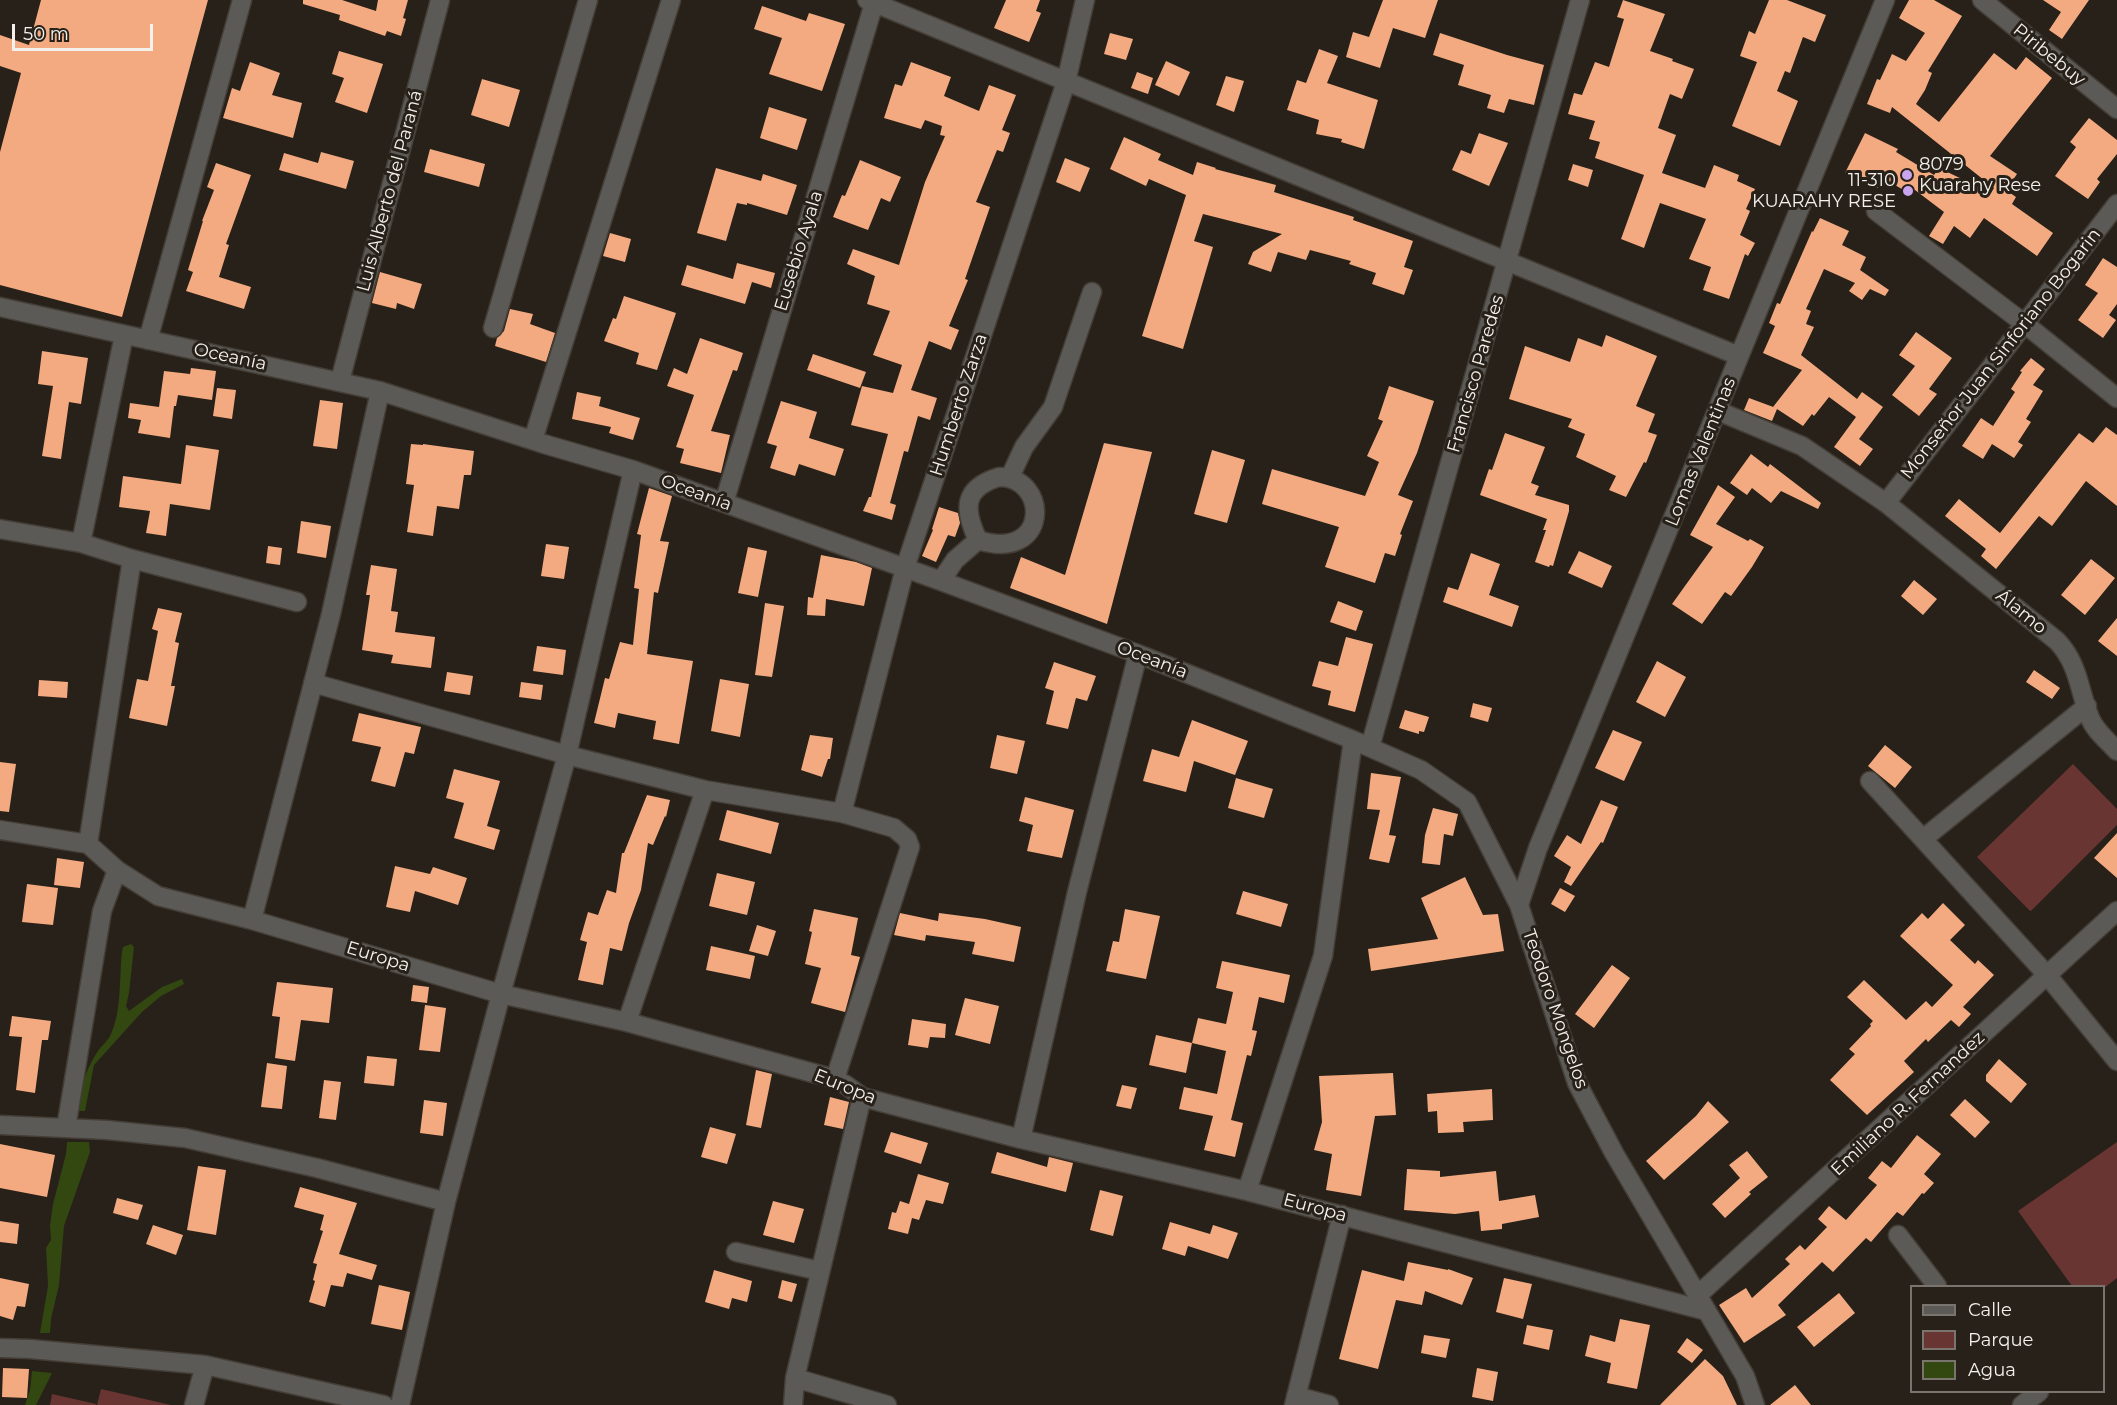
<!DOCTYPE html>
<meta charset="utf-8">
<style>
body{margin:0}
#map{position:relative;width:2117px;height:1405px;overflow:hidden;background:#272119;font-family:Montserrat,sans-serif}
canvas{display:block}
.legend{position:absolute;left:1910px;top:1285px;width:195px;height:108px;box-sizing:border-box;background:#272119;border:2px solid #79746d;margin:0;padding:8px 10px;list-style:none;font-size:18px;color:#f4f0eb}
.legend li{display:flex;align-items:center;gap:12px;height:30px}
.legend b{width:30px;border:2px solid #79746d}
.scale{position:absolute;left:12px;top:24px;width:141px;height:27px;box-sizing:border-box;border:3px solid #f4f0eb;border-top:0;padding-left:8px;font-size:18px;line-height:21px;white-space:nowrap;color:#f4f0eb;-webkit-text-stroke:4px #272119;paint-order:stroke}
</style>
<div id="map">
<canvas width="2117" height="1405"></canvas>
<ul class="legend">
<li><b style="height:8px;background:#5b5a56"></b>Calle</li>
<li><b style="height:16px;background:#683532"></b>Parque</li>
<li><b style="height:16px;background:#334711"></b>Agua</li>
</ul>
<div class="scale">50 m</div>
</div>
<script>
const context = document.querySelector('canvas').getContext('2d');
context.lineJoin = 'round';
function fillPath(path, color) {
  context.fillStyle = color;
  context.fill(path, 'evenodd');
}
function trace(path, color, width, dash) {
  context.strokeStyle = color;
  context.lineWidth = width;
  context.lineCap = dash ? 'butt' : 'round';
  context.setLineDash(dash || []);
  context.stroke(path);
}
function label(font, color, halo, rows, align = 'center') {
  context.font = font + ' Montserrat,sans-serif';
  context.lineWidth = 6;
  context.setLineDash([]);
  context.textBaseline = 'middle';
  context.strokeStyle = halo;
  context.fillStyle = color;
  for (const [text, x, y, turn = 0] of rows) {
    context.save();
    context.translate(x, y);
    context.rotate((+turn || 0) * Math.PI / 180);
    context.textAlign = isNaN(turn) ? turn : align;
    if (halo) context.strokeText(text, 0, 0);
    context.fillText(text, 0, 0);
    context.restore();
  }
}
fillPath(new Path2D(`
 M2073,764l44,45v16l-86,86 -2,-1 -52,-53z
 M2117,1142v136l-13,10 -32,-2 -54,-75z
 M101,1389l70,16h-74z
 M52,1394l44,10v1h-46z`), '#683532');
fillPath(new Path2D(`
 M131,944l3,3 -5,46 -3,13 3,5 33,-24 20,-8 2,5 -23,12 -19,16 -48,53 -9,46h-11c6,-21 11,-39 22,-57 4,-7 11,-12 14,-18 12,-24 9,-58 12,-84l1,-5z
 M67,1142h22l1,10 -26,74 -5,59 -8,34 -1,14h-10l8,-47 -2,-38 5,-8 -1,-15 3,-21 13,-50z
 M32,1371l20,2 -16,32h-11l5,-15z`), '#334711');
fillPath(new Path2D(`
 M41,0h167l-86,317 -122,-32v-133l21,-79 -21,-7v-31l29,10z
 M303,0h39l34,11 2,-11h30l-5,18 3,1 -5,17 -14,-5 -2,5 -46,-16 1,-5 -37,-11z
 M1006,0h34l-4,11 5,2 -12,29 -35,-14z
 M1383,0h55l-13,38 -32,-10 -13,40 -34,-11 7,-25 16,5z
 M1623,0l42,14 -15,37 23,8 -1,2 22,8 -12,30 -12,-5 -12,34 18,7 -14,38 43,15 9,-23 25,10 -2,6 18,8 -9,20 4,2 -10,24 15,8 -7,13 -3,-2 -16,45 -26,-9 8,-23 -22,-8 17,-40 -46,-16 -16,45 -23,-9 23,-64 -49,-17 5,-16 -11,-3 6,-18 -27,-7 6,-21 8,2 13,-33 14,5 15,-48 -7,-2z
 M1769,0h18l39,15 -11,27 -12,-5 -13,36 -5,-2 -8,20 21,10 -18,45 -48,-20 25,-64 -17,-6 9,-25 6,3z
 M1909,0h25l28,16 -34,55 4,2 -7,17 -9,14 23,18 55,-69 22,17 10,-13 26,21 -62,78 27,18 -11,16 10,7 -4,7 41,29 -16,23 -53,-38 -14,20 -16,-12 -11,18 -14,-8 15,-24 -29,-22 -3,5 -29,-17 -5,10 -33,-15 20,-40 33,16 -2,3 38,23 5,-7 52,25 3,-5 -102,-81 -2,6 -23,-9 10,-25 3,1 12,-26 14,7 19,-28 -26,-15z
 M2043,0h46l-27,39 -13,-9 12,-18z
 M762,6l44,15 3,-8 36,11 -23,67 -53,-17 13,-36 -28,-9z
 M1110,33l23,6 -7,21 -22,-6z
 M1440,33l67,22 37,10 -10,40 -25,-6 -5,14 -17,-5 4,-13 -33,-10 6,-20 -31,-10z
 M1319,49l19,7 -11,27 51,17 -14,49 -23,-7 1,-3 -26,-5 3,-14 -32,-10 10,-30 9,3z
 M339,51l44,13 -16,49 -32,-11 9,-24 -12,-4z
 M1166,61l24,11 -11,24 -24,-11z
 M250,62l30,11 -8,22 30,8 -9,35 -70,-20 9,-30 8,3z
 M911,62l40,15 -7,19 35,15 10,-26 27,10 -14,35 8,3 -7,19 -6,-2 -21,52 14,5 -25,72 3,1 -19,46 10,4 -8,20 -22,-9 -18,49 26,8 -7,22 -12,-4 -10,36 -4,-1 -14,52 6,2 -4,15 -29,-9 6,-14h2l17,-63 -37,-9 11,-39 31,7 9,-28 -29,-10 17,-44 -23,-7 8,-28 -28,-12 6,-15 46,16 26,-83 20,-46 -5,-1 2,-9 -17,-6 -4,9 -37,-11 11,-34 7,2z
 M1137,72l16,6 -5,16 -17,-6z
 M1226,76l18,5 -10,31 -18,-7z
 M482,79l38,11 -11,37 -38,-12z
 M769,107l38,12 -10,31 -37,-12z
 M2089,118l28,22v14l-20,25 3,3 -12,17 -33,-23 21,-29 -6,-5z
 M1479,133l29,10 -19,43 -37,-16 9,-20 10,4z
 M1124,137l37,17 -3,6 35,15 4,-13 19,6 -1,1 61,16 -2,7 80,25 -1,3 60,21 -9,26 9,3 -9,25 -32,-11 4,-11 -27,-9 2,-3 -41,-11 -4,10 -28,-8 -7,20 -23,-8 5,-12 29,-18 -79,-20 -9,27 19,6 -30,102 -41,-13 44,-141 -37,-16 -3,7 -36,-17z
 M430,149l55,15 -6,23 -55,-15z
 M321,152l33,9 -8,28 -67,-19 5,-17 34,10z
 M1065,158l25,10 -10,24 -24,-10z
 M860,160l41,17 -11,25 -9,-4 -13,32 -35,-13 9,-22 3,1z
 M216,163l35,12 -25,69 3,1 -10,32 32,10 -7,22 -58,-18 7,-19 -5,-2 15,-49h-1l12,-31 -7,-3z
 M1573,164l20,6 -5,17 -20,-7z
 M716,168l45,13 2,-7 34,11 -10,30 -40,-12v2l-10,-2 -11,38 -29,-8z
 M1820,218l29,13 -7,14 24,12 -6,13 29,20 -4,6 -15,-7 -8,11 -13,-9 6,-8 -31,-14 -18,40 5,2 -5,13 8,3 -13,28 56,44 5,-7 21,15 -24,32 14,10 -13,17 -26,-19 22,-30 -27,-20 -15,19 -2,-2 -9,12 -26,-17 -5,12 -28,-11 5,-12 27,10 -3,-1 29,-37 -39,-17 12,-27 -6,-3 8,-20 3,1 32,-73 1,1z
 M610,233l21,6 -6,23 -22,-6z
 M2103,258l14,9v37l-8,11 7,5 -13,18 -25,-18 20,-27 -13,-8z
 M737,263l38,10 -4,15 -19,-6 -7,22 -64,-19 6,-20 46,14z
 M380,272l42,12 -8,25 -17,-6 -1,6 -24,-6z
 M624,296l52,17 -19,57 -21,-6 3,-11 -35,-12 9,-23 3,1z
 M510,309l23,5 -3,10 25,9 -9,29 -51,-16 2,-8 7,-7z
 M1916,332l36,26 -23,31 8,5 -18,22 -27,-21 23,-29 -16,-11z
 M1606,335l51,21 -21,50 19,8 -7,18 9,3 -11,28 -2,-1 -18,35 -17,-7 7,-14 -40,-19 9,-23 -17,-7 4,-8 -63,-20 16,-53 45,16 8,-24 24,9z
 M700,338l43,15 -6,18 -4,-1 -22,61 19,4 -9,38 -41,-10 4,-14 -8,-2 18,-52 -27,-9 7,-18 13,6z
 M42,351l46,7 -7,46 -12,-2 -8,57 -19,-3 11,-70 -15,-2z
 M813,354l53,18 -6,16 -53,-18z
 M2031,358l14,11 -12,16 10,6 -17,28 5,3 -13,20 5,3 -9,13 -22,-14 -9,15 -21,-13 19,-28 12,8 22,-34 -4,-3 11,-17 -2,-1z
 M191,368l25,3 -4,29 -34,-5 -2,11h-2l-4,32 -32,-5 3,-13 -13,-2 2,-15 29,4 5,-36 26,3z
 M1389,386l45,15 -17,52 -19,42 15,6 -13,33 2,1 -7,21 -10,-3 -10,30 -50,-16 14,-40 -77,-23 10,-35 93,27 14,-34 -12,-6 16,-35 -5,-2z
 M217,388l19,2 -4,29 -19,-3z
 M577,392l24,5 -2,9 41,12 -7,22 -24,-7 2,-6 -39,-8z
 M320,400l23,3 -6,46 -24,-3z
 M781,401l36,11 -8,26 35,11 -9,27 -36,-12 -4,12 -25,-8 7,-22 -10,-3z
 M2106,427l11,8v71l-31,-25 -34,45 -13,-10 -43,53 -15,-13 5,-7 -41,-33 14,-17 41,34 79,-100 14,10z
 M1505,433l40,14 -14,36 8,3 -4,9 34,10v6l-16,55 -3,-1 -1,2 -14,-5 11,-32h-3l4,-11 -67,-24 9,-26 3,1z
 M1104,443l48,9 -45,172 -97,-36 11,-31 44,18z
 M411,444l12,1v-1l51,7 -3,24h-7l-5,34 -22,-3 -4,30 -26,-4 7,-47 -8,-1z
 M186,445l33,5 -9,60 -40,-6 -4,32 -20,-3 4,-22 -31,-4 4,-31 58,8z
 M1212,450l33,10 -18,63 -33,-9z
 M1751,454l17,13 2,-3 51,39 -3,6 -37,-18 -10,12 -19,-15 -5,7 -17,-12z
 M1718,485l17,12 -19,27 32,17 2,-2 14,8 -12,20 -21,29 -6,-4 -23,32 -30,-20 41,-57 -23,-12z
 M649,488l23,8 -12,45 9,1 -11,51 -4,-1 -7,62 46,7 -14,83 -26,-5 3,-18 -38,-8 -3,15 -21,-5 11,-45 4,1 11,-37 13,3 6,-56 -5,-1 7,-53 -4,-1z
 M939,507l19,6 2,10 -5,14 -7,-2 -12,27 -14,-6 11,-26 -1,-1z
 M301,521l30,5 -5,32 -29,-5z
 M546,544l23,3 -5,32 -23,-3z
 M268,546l14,2 -2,17 -14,-2z
 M748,547l19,4 -9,46 -20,-4z
 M1579,551l33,15 -10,22 -34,-15z
 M1471,553l29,11 -11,31 30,11 -7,21 -69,-25 5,-15 10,3z
 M821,555l35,7 16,6 -8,38 -38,-7 -1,17 -18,-1 1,-18 5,1z
 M2091,559l24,19 -30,37 -24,-20z
 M371,565l26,4 -6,42 7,1 -3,20 40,5 -4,31 -40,-5 2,-8 -31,-5 8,-55h-4z
 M1914,580l23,19 -14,16 -22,-19z
 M1338,601l25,10 -7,20 -26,-9z
 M765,603l19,3 -12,71 -17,-2z
 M158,608l24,5 -7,29 4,1 -8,43h4l-8,40 -38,-8 8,-39 11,2 10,-50 -6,-2z
 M2117,618v38l-19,-15z
 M1346,637l27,7 -18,68 -27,-7 3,-14 -19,-5 7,-25 19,5z
 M537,646l29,4 -3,25 -30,-4z
 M1657,661l29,16 -21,40 -29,-15z
 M1054,662l42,14 -9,25 -11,-3 -8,31 -22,-5 8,-33 -9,-3z
 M2034,670l26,18 -8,11 -26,-17z
 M447,672l26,4 -3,19 -26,-4z
 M720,679l29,5 -9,53 -29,-6z
 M39,680l29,2 -1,16 -29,-2z
 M521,682l22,3 -2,15 -22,-3z
 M1473,703l19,5 -4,14 -18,-5z
 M1405,710l24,7 -5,15 -5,-1v3l-20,-6z
 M359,713l62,14 -7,27 -9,-2 -10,35 -24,-6 10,-34 -29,-6z
 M1192,720l56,21 -13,34 -41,-14 -8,31 -43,-11 9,-32 27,8z
 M1613,730l29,12 -18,39 -29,-13z
 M810,735l23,3 -3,21h-2l-6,18 -21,-7z
 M997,735l28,6 -8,33 -27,-6z
 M1885,745l27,22 -17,21 -27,-22z
 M0,762l16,2 -7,48 -9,-1z
 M454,769l46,12 -13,45 13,4 -6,20 -40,-12 10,-35 -18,-5z
 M1371,773l30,4 -12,58 7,1 -7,27 -20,-4 11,-49 -13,-1z
 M1236,778l37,11 -9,29 -36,-10z
 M647,795l23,5 -4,17 -1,-1 -12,29 -5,-2 -7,47 -12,33 -7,28 -12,-3 -7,37 -25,-5 9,-38 -7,-2 8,-28 10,3 9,-25 9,3 6,-40h2z
 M1025,797l49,13 -12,48 -35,-7 6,-26 -14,-4z
 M1601,800l17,7 -15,36 -2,-1 -30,44 -7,-4 7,-15 -17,-11 13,-21 14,9z
 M1433,808l25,6 -5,22 -9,-2 -4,31 -18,-2 3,-28z
 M727,810l52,13 -8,31 -52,-14z
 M2117,833v45l-23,-20z
 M57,858l27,4 -4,26 -26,-3z
 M395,866l35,8 3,-7 34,11 -9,27 -43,-14 -5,21 -24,-5z
 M717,873l38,9 -8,33 -38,-9z
 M1465,877l18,38 15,-1 6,37 -133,20 -3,-22 70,-10 -17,-41z
 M27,884l31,4 -5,37 -31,-3z
 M1560,888l15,8 -10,16 -14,-8z
 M1243,891l45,13 -7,23 -45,-13z
 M1943,903l22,22 -15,15 25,24 3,-4 16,15 -31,32 8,7 -12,13 -8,-7 -23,22 -2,-3 -22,22 10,11 -47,43 -37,-35 25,-26 -6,-5 22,-23 -1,-2 3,-3 -26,-24 17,-17 42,40 20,-19 6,6 21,-22 -53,-49 22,-23 6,6z
 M814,909l44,9 -7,37 9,2 -15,55 -34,-9 10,-35 -16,-4 7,-32 -3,-1z
 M1125,909l35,7 -14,63 -40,-8 7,-30 6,1z
 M900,913l38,8 1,-8 46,6 36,8 -7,35 -42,-8 3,-12 -49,-7 -1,6 -31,-6z
 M757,925l19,6 -8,25 -19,-5z
 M711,946l44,10 -5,23 -44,-9z
 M1222,961l68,14 -6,28 -25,-6 -7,33 5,1 -6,25 -4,-1 -16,65 12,3 -8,34 -31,-7 9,-34 -34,-7 5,-22 33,7 9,-43 -34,-8 6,-25 28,6 7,-32 -17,-4z
 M1612,965l18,13 -36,50 -19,-14z
 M277,982l56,6 -4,35 -28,-3 -6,41 -20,-3 5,-41 -8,-1z
 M413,985l16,2 -2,16 -16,-2z
 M965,998l34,8 -9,38 -35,-9z
 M425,1005l21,3 -6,44 -21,-2z
 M12,1016l39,5 -3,19h-6l-7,53 -19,-3 6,-53 -13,-1z
 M912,1019l34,5 -1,14 -15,-1 -2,11 -20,-3z
 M1156,1035l36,8 -6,30 -37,-8z
 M367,1056l30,3 -3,27 -30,-3z
 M1999,1059l28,25 -16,19 -25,-22v-6z
 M267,1063l20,3 -5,43 -21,-2z
 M756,1070l16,4 -11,54 -15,-3z
 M1393,1073l3,42 -21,1 -14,80 -35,-6 6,-36 -18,-4 8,-28 -3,-46z
 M324,1080l17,2 -5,38 -17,-2z
 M1122,1085l15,3 -6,21 -15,-3z
 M1492,1089l1,31 -30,2 1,10 -26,1 -1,-22 -9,1 -1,-18z
 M830,1097l19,5 -6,27 -19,-4z
 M1965,1099l25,23 -15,16 -25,-23z
 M424,1100l23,3 -4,33 -23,-3z
 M1708,1101l21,21 -65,58 -18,-19 50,-45z
 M710,1127l26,7 -9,30 -26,-7z
 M891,1132l37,11 -7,21 -37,-12z
 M1917,1135l24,19 -17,20 10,9 -10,11 -2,-1 -19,23 -6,-4 -26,30 -5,-4 -33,34 -11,-10 -44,43 8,10 -42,28 -25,-38 27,-17 6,10 38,-34 -5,-5 15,-14 5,5 22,-23 -9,-8 11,-13 17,14 31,-35 -9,-7 14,-17 9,7z
 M0,1144l55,11 -8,42 -47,-9z
 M1747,1151l21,26 -19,15 2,2 -26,24 -13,-14 28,-26 -11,-13z
 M997,1152l50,15 2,-10 24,6 -7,29 -75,-19z
 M198,1166l28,4 -10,65 -29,-5z
 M1407,1169l33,2v6l56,-6 3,30 36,-6 4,22 -37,7v5l-21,2 -2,-20 -24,3 -51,-4z
 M918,1174l31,9 -6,21 -17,-4 -7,20 -7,-2 -4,16 -20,-5 4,-17 4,1 4,-12 9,3z
 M300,1187l57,16 -18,51 38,11 -5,15 -25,-7 -4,14 -12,-2 -6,22 -16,-5 6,-21 -2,-1 4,-16 -4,-1 10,-32 -3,-1 4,-15 -30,-8z
 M1100,1190l23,6 -10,40 -23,-6z
 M117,1198l26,7 -5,15 -25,-7z
 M773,1201l31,8 -10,34 -31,-8z
 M0,1221l19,3 -2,20 -17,-2z
 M1170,1222l40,12 3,-9 25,8 -10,26 -40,-13 -3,10 -23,-7z
 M153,1225l30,10 -7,20 -30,-11z
 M1408,1262l40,8v-1l25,9 -11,27 -37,-14 -3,14 -26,-5 -18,69 -39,-10 23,-89 42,11z
 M714,1270l38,11 -5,21 -15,-4 -3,11 -24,-7z
 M0,1278l29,6 -4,23 -8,-1 -4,14 -13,-4z
 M1504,1278l28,6 -9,35 -27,-7z
 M782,1280l15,4 -5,18 -14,-4z
 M379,1285l31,7 -8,38 -31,-6z
 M1839,1293l16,20 -41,34 -17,-20z
 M1620,1319l30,6 -13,64 -30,-6 4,-20 -26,-7 5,-21 25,7z
 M1527,1325l26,5 -4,20 -26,-6z
 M1424,1335l26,4 -4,19 -25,-5z
 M1687,1338l16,12 -11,13 -15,-11z
 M1705,1359l18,17 14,29h-77z
 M3,1368l26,1 -2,29 -25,-1z
 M1477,1368l21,4 -5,29 -21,-4z
 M1795,1385l16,20h-41z`), '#f4aa80');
const minor = new Path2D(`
 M867,0l872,356
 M1982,0l135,109
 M1876,211l149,113 92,74
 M0,307l380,84 164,53 89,26 308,111 197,73 215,86 68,30 46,32 52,103 58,178 37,70 131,223 10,29
 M493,328l95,-328
 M148,340l94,-340
 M340,381l100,-381
 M1718,411l84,35 84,57 171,138c22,23 22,50 33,77 5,13 18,23 27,33
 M533,440l138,-440
 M999,477c51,0 51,86 -21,63 -15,-31 -15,-52 21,-63z
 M1010,477l14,-30 29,-40 39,-115
 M724,503l151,-503
 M1886,503l231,-299
 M0,529l81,14 51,16 165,43
 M81,543l43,-208
 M941,581l14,-21 23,-20
 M313,683l254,72 138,35 137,23 52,15 13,11 3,8 -75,232
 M1370,747l210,-747
 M1870,781l177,194 70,86
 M842,813l63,-245 161,-486 19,-82
 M0,830l88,14 29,26 41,26 94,24 249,74 126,28 208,57 11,6 16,12 159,42 226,52 460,120
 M1923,839l164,-133
 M88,844l44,-285
 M1519,905l19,-57 347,-848
 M252,920l79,-306 49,-223
 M627,1022l78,-232
 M0,1125l107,5 78,8 132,30 129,34
 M66,1128l36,-217 15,-41
 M1021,1139l56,-247 61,-238
 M1247,1191l76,-235 30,-216
 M1898,1235l39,51
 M736,1252l84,19
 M1698,1295l419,-384
 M0,1348l30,1 175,16 179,40
 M795,1378l92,27
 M1296,1396l33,9
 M194,1405l11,-40
 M400,1405l46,-203 55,-208 66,-239 66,-285
 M793,1405l2,-27 67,-281
 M1294,1405l48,-190
 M2022,1405l17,-13`);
trace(minor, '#443e36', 21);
trace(minor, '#5b5a56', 18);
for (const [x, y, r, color] of [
 [1907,175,6,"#c9a5ee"],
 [1908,191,6,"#c9a5ee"]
]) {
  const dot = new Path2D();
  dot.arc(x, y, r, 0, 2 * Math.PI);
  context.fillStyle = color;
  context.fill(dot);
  trace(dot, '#272119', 2);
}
label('18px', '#f4f0eb', '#272119', [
 ["Piribebuy",2049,55,39],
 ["Luis Alberto del Paraná",390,191,-75],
 ["Eusebio Ayala",799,251,-73],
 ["Monseñor Juan Sinforiano Bogarin",2001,354,-52],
 ["Oceanía",230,357,12],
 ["Francisco Paredes",1476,374,-74],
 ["Humberto Zarza",959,405,-72],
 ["Lomas Valentinas",1701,452,-68],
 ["Oceanía",696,493,20],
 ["Álamo",2021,612,39],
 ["Oceanía",1152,660,21],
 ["Europa",378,957,17],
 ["Teodoro Mongelos",1555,1009,71],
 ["Europa",845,1087,22],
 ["Emiliano R. Fernandez",1908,1104,-43],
 ["Europa",1315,1208,15]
]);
label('18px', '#f4f0eb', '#272119', [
 ["8079",1919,165],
 ["Kuarahy Rese",1919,186],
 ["11-310",1896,181,"right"],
 ["KUARAHY RESE",1896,202,"right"]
], 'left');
</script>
